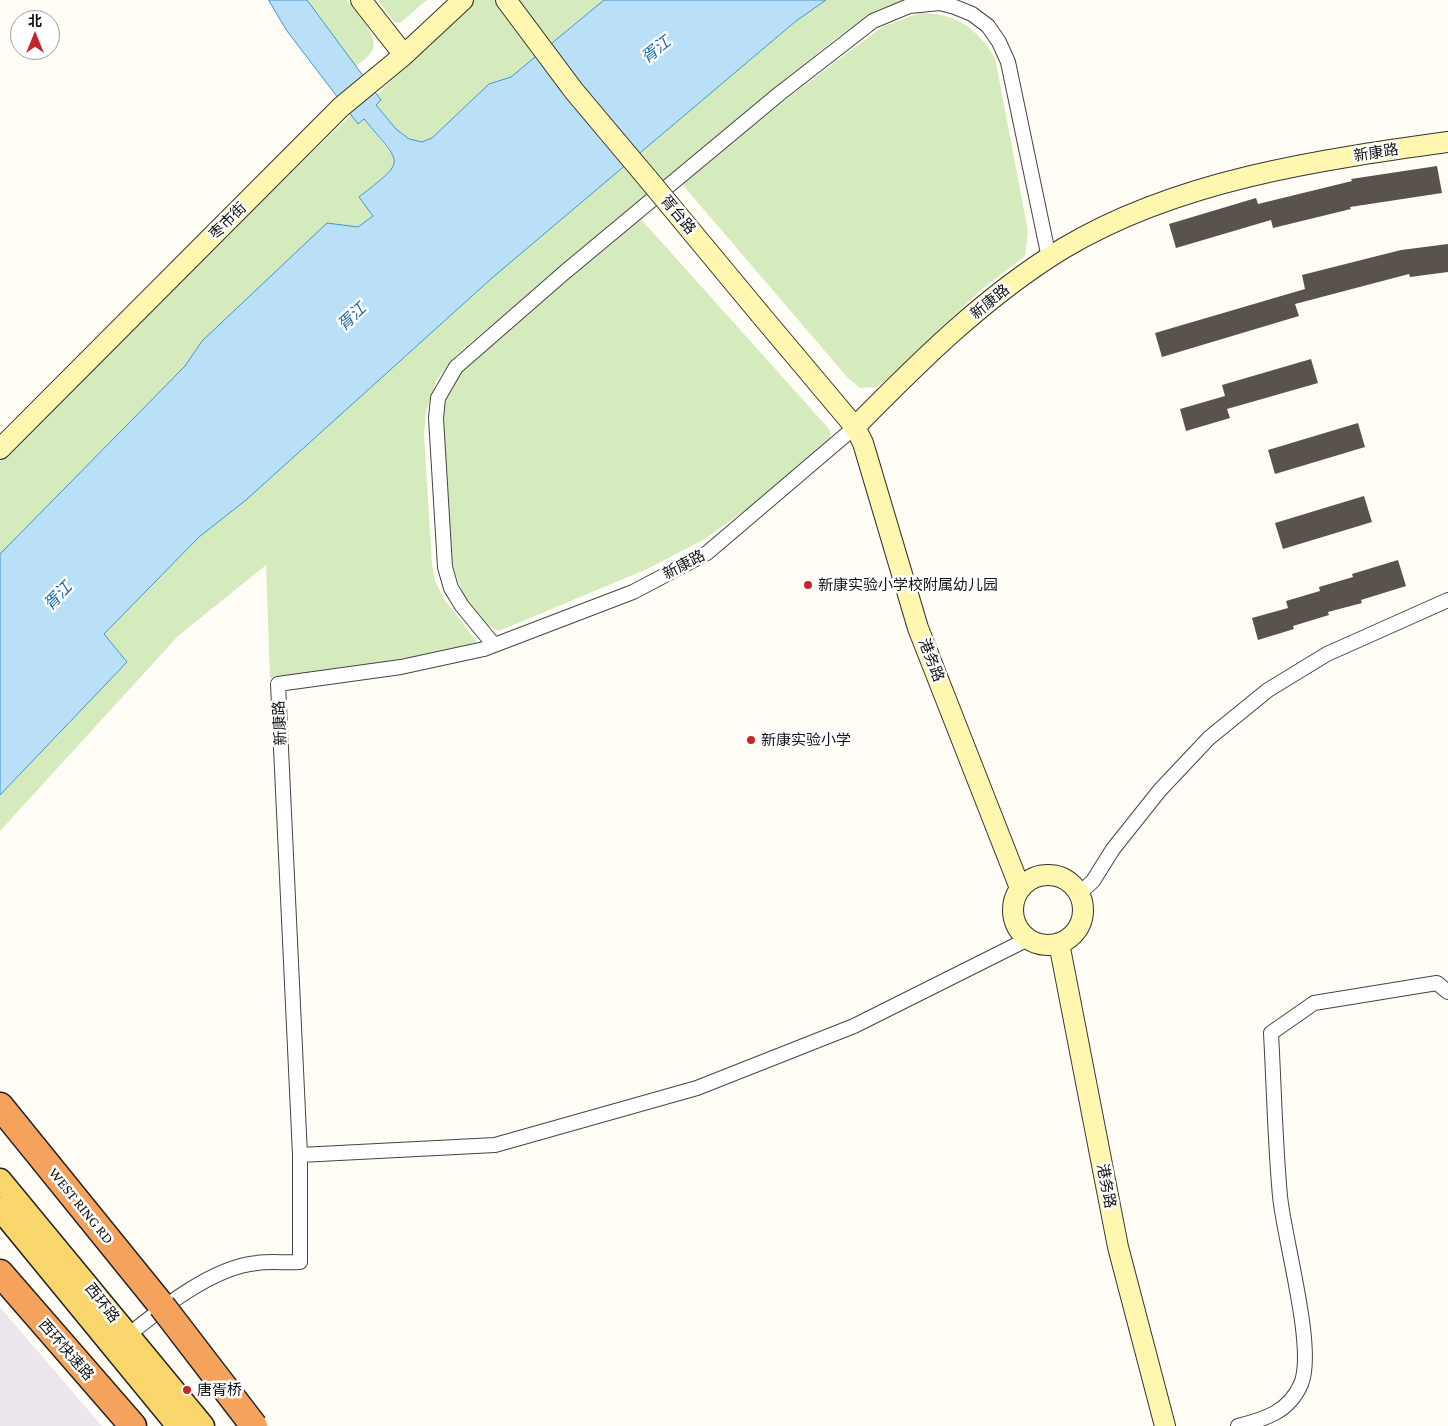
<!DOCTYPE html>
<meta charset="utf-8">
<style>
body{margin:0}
#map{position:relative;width:1448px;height:1426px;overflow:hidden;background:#fffdf5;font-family:"Crimson Pro","Noto Sans SC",serif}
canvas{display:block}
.north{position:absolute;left:10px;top:10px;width:50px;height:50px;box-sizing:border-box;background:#fff;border:1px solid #a0a0a0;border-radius:50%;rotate:0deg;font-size:14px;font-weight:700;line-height:20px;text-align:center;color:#111}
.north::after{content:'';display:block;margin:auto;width:18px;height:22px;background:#c4262e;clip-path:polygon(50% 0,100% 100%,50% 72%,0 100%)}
</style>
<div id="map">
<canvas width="1448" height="1426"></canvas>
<div class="north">北</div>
</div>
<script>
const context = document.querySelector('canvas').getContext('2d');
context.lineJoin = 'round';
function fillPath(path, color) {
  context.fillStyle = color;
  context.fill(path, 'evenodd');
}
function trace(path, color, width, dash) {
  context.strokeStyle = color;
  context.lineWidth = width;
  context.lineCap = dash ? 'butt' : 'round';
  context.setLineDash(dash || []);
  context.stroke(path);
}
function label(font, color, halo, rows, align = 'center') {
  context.font = font + ' "Crimson Pro","Noto Sans SC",serif';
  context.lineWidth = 5;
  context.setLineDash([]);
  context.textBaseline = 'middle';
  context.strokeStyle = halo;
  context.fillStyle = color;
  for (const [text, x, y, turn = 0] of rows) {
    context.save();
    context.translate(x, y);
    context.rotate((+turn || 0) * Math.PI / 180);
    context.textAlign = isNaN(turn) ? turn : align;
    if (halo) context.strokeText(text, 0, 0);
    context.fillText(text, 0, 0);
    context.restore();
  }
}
fillPath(new Path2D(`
 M0,1307l102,119h-102z`), '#eee6ef');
fillPath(new Path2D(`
 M307,0h40c8,12 31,33 26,49 -3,7 -12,13 -17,17z
 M378,0h49l-27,23 -6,-1z
 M470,0h134l-93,77 -22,7 -57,54 -10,4 -13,-3 -13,-10 -20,-24 5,-5 -4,-5z
 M826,0h78l-31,12 -42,30 -374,312 -21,27 -10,31 -2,23 8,129 3,17 9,18 33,43 -73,18 -134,18 -4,-113 -88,71 -178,195v-36l127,-133 -24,-27 96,-98 47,-37 246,-222 304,-257z
 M919,13c37,0 57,14 76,45l33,173 -3,25 -43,33 -97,92 -9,6 -16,1 -13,-11 -165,-193 90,-74 110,-83z
 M352,114l6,10 6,-5 32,40 -4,12 -33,26 14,19 -15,11 -5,1 -151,113 -17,25 -185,188v-94l161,-161z
 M639,217l191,213c2,14 -5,20 -14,30l-113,80 -56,29 -148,62c-29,-11 -43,-50 -49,-79l-10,-132c3,-21 11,-35 24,-51z`), '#d5ebbd');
const water = new Path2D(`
 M269,0h38l74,100 -5,5 20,24 13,10 13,3 10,-4 57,-54 22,-7 93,-77h222l-30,21 -304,257 -246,222 -47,37 -95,97 23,28 -127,133v-241l185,-188 17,-25 125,-118 31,4 15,-11 -14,-19c48,-38 44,-31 5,-78l-6,5 -71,-93z`);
fillPath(water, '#b9e0f7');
trace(water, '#3f96cf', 1);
fillPath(new Path2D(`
 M1437,166l5,27 -92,14 1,2 -78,19 -2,-8 -95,28 -7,-24 87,-26 2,6 94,-23 -1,-2z
 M1448,244v28l-38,5 -1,-3 -114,30 4,12 -137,41 -7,-24 150,-44 -3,-14 99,-25z
 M1311,359l7,24 -91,26 3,9 -44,13 -6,-22 45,-13 -3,-11z
 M1358,423l7,24 -90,27 -7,-24z
 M1364,496l8,26 -89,27 -8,-26z
 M1398,560l8,26 -45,14 1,3 -34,9 1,3 -36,11 1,3 -36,11 -6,-22 36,-10 -2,-7 34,-10 -1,-4 34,-10 -1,-3z`), '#5a524d');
const street = new Path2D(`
 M494,645l-32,-39 -11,-18 -6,-21 -9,-149 2,-20 18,-31 109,-95 214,-178 94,-73 36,-15 31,-3 15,4 17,7 16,12 11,16 9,20 41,196
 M1079,894l14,-13 20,-32 47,-59 49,-52 59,-48 59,-36 121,-54
 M300,1155l-22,-471 123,-17 83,-18 149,-57 74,-39 148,-126
 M122,1340c35,-28 89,-73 135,-77 14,-2 29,0 43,-1v-107l195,-10 202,-57 157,-62 174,-87
 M1238,1426c27,-7 51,-14 63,-42 15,-35 -17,-145 -21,-188 -5,-54 -6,-109 -9,-163l43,-30 123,-20 11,9`);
const secondary = new Path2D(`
 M361,0l43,55
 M506,0l68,91 74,88
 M760,314l95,113 8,16 55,185 102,260
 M855,427c64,-65 130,-131 209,-179 114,-68 254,-88 384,-106
 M0,449l341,-342 63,-52 59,-55
 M1013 910a35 35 0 1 1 70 0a35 35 0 1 1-70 0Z
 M1059,943l59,304 47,179`);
const primary = new Path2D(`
 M0,1180l203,246
 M0,1209l178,217`);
const highway = new Path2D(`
 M0,1106l162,200
 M0,1273l133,153`);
trace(street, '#444', 16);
trace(secondary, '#333', 22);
trace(primary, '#222', 25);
trace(highway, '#222', 29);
trace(street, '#fff', 14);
trace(secondary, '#fff6b0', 20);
trace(primary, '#f9d66b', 22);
trace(highway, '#f5a25d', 26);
const secondaryBridge = new Path2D(`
 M648,179l112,135`);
const highwayBridge = new Path2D(`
 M162,1306l92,120`);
trace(secondaryBridge, '#333', 22, []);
trace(highwayBridge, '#222', 29, []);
trace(secondaryBridge, '#fff6b0', 20);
trace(highwayBridge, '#f5a25d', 26);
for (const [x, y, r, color] of [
 [808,585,5,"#c4262e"],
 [751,740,5,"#c4262e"],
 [187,1390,5,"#c4262e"]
]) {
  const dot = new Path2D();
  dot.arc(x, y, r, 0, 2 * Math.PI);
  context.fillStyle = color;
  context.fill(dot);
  trace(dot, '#fff', 2);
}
label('15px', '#111', '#fff', [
 ["新康路",1376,153,-9],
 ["胥台路",678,215,50],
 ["枣市街",228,221,-45],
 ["新康路",990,302,-39],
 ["新康路",684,565,-28],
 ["港务路",931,660,69],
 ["新康路",280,723,-93],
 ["港务路",1106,1186,79],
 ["WEST RING RD",81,1206,51],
 ["西环路",102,1303,52],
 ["西环快速路",66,1350,49]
]);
label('15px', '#111', '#fff', [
 ["新康实验小学校附属幼儿园",818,585],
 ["新康实验小学",761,740],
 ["唐胥桥",197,1390]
], 'left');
label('italic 16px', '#1768a6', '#fff', [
 ["胥江",656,50,-38],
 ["胥江",352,317,-43],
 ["胥江",58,596,-46]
]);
</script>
